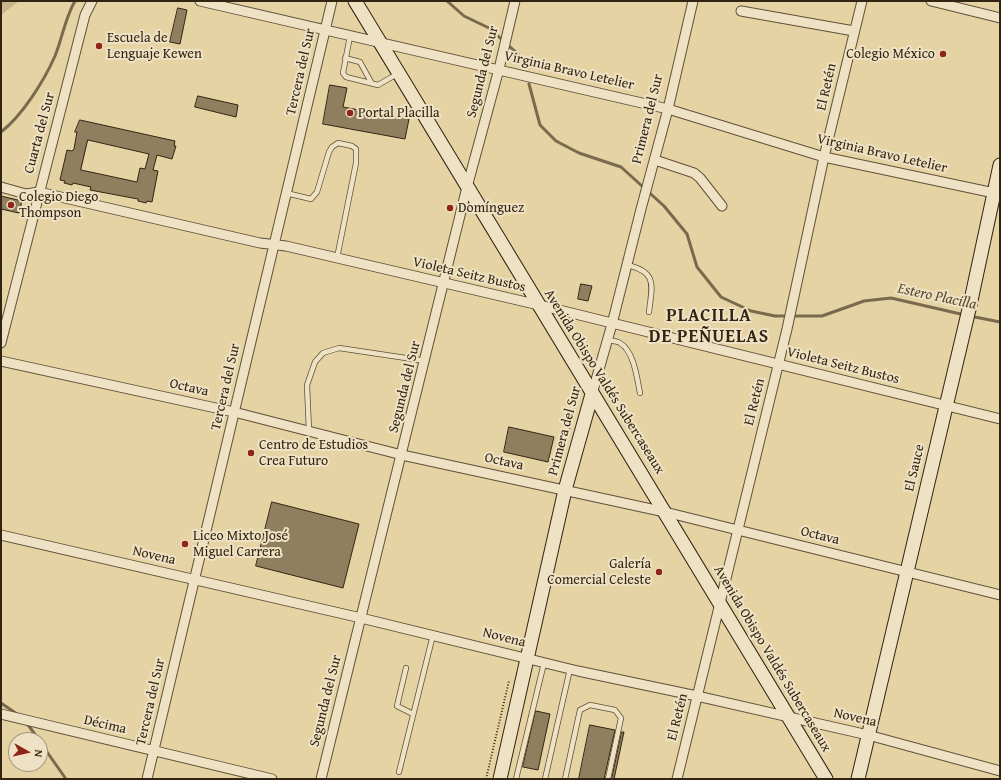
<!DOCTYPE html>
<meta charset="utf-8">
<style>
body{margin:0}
#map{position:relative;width:1001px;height:780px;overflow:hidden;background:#e6d3a4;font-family:"Gentium Book Plus",serif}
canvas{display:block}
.frame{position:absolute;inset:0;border:2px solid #322413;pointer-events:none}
.north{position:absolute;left:8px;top:732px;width:40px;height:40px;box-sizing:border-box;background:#efe2c4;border:1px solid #a3967d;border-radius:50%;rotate:98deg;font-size:11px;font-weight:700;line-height:16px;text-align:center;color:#322413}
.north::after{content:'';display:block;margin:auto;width:14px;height:18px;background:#8f2418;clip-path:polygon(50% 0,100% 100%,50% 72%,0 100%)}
</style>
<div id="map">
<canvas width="1001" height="780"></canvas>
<div class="frame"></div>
<div class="north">N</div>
</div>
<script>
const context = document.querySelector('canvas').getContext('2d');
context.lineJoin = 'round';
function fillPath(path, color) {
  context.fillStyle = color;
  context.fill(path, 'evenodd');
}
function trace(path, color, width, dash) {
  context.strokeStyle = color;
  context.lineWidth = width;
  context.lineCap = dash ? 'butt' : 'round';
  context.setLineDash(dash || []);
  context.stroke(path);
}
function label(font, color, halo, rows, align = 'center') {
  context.font = font + ' "Gentium Book Plus",serif';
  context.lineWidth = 4;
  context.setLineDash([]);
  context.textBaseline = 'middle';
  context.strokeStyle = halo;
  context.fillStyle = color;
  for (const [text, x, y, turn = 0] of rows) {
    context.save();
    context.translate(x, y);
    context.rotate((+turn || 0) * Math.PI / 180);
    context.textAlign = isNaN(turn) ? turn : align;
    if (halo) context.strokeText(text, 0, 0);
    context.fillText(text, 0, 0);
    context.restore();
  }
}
fillPath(new Path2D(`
 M1,1h18l-18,14z`), '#c7b58b');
trace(new Path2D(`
 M447,1l17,15 25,12 29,26 6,13
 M529,84l11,41 16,16 23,12 42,14 43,39 23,28 10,33 24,30 30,14 24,5h47l42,-15 27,-3 74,17
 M1,132c21,-16 43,-51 54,-76 7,-17 10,-38 20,-55
 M970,316l30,6
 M1,703l16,11
 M26,722l13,18
 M40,742l26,37`), '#796a4d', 3);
const building = new Path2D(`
 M178,8l9,2 -7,34 -10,-2z
 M330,85l17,3 -4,19 66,12 -4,20 -82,-15z
 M198,96l40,9 -2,12 -41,-10z
 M80,120l95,21 -1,5h2l-4,13 -15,-4 -4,15 5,1 -6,31 -5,-1 -1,2 -8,-2v-2l-48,-9 1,-3 -18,-4 -1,2 -8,-2 1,-2 -5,-1 7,-30 5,1 2,-2 3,-17h-2zM88,140l61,14 -4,15 -5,-1 -3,14 -56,-12z
 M1,196l21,5 -3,12 -18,-4z
 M581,284l11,2 -4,15 -10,-2z
 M509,427l45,10 -6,25 -44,-10z
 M272,502l87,22 -16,64 -87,-22z
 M536,711l14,3 -12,56 -15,-3z
 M590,725l25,5 -11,49h-25z
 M622,732h2l-10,47h-2z`);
fillPath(building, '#907f5e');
trace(building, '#322413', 1);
const lane = new Path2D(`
 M350,36l-7,37 3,4 32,8 19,-11
 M345,58l15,4 11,20
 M286,193l25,6 6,-7 12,-40 3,-5 6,-4 14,3 4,3v14l-19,95
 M627,265c31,7 25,21 22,47
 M608,340c4,1 9,1 12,3 14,8 17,35 20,50
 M309,431l-2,-46 8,-23 8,-9 16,-5 87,13
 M406,668l-9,38 16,8
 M399,772l34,-137
 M516,779l28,-116
 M545,779l25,-110
 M565,779l15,-69 10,-5 25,5 6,8 -13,61`);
const street = new Path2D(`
 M200,1l468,108 156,48 175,37
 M931,1l69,17
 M741,11l113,20
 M655,160l39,13 6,5 22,28
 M1,187l25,7 13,-2 221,51 26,3 253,59 461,114
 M1,343l84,-328 7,-14
 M1,361l233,51 168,43 263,57 335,83
 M592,394l20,-70 29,-115 27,-100 25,-108
 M1,535l360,83 217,53 119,25 171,39 132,36
 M1,714l271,65
 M147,779l185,-778
 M321,779l146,-592 32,-118 16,-68
 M677,779l110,-450 37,-172 38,-156`);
const secondary = new Path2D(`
 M355,1l471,778
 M500,779l65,-289 27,-96
 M858,779l112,-474 30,-140`);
trace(lane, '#5f5037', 6);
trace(street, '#5f5037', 11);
trace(secondary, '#322413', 15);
trace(new Path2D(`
 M568,435l10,-44
 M486,779l23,-98`), '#322413', 2, [1, 2]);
trace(lane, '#efe2c4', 4.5);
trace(street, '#efe2c4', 9);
trace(secondary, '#efe2c4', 13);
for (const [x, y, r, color] of [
 [99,46,4,"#8f2418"],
 [943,54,4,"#8f2418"],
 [350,113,4,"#8f2418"],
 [11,205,4,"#8f2418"],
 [450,208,4,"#8f2418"],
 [251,453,4,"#8f2418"],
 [185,544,4,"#8f2418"],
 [659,572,4,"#8f2418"]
]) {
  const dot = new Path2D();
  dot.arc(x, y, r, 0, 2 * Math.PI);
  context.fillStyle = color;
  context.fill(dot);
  trace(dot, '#efe2c4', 1.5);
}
label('14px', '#322413', '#efe2c4', [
 ["Escuela de",107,38],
 ["Lenguaje Kewen",107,54],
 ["Colegio México",935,54,"right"],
 ["Portal Placilla",358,113],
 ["Colegio Diego",19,197],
 ["Thompson",19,213],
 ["Domínguez",458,208],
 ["Centro de Estudios",259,445],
 ["Crea Futuro",259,461],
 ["Liceo Mixto José",193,536],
 ["Miguel Carrera",193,552],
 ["Galería",651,564,"right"],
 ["Comercial Celeste",651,580,"right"]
], 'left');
label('14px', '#322413', '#efe2c4', [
 ["Virginia Bravo Letelier",569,71,13],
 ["Tercera del Sur",301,72,-77],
 ["Segunda del Sur",483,72,-76],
 ["El Retén",827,87,-77],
 ["Primera del Sur",648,119,-76],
 ["Cuarta del Sur",40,133,-75],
 ["Virginia Bravo Letelier",882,154,13],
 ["Violeta Seitz Bustos",469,275,13],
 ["Violeta Seitz Bustos",843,366,14],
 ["Avenida Obispo Valdés Subercaseaux",604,382,58],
 ["Tercera del Sur",226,387,-77],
 ["Segunda del Sur",405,387,-76],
 ["Octava",189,388,13],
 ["El Retén",755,402,-76],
 ["Primera del Sur",565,431,-75],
 ["Octava",504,462,12],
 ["El Sauce",915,468,-77],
 ["Octava",820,536,14],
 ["Novena",154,556,13],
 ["Novena",504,638,14],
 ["Avenida Obispo Valdés Subercaseaux",772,659,59],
 ["Segunda del Sur",326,701,-76],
 ["Tercera del Sur",151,702,-77],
 ["El Retén",678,717,-76],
 ["Novena",855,718,13],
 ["Décima",105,725,13]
]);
label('italic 15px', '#564730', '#efe2c4', [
 ["Estero Placilla",937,297,12]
]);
context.letterSpacing = '1px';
label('bold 18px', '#322413', '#efe2c4', [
 ["PLACILLA",709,316],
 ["DE PEÑUELAS",709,337]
]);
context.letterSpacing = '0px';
</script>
